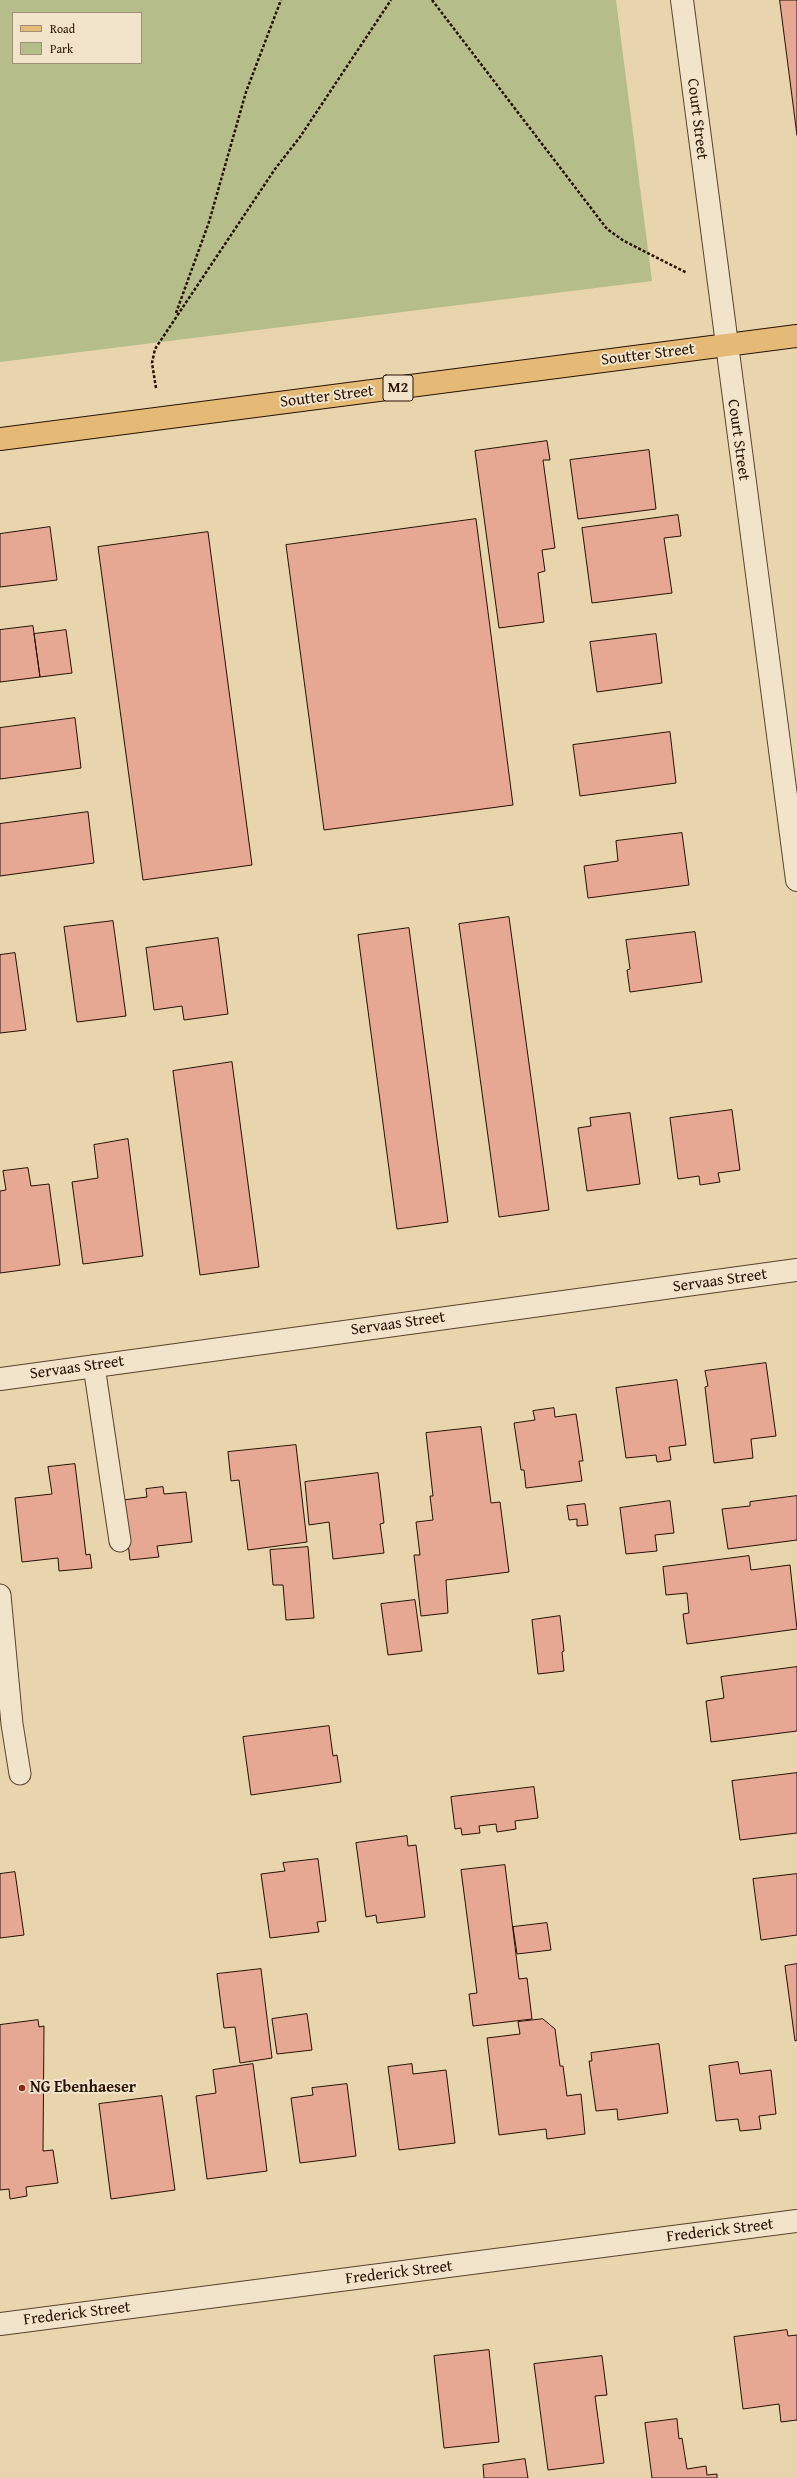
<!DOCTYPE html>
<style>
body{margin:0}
#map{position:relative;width:797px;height:2478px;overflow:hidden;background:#e9d5ad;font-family:"Gentium Book Plus",serif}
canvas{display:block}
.legend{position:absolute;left:12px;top:12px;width:130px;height:52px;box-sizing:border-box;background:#f1e4ca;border:1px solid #a09079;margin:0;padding:5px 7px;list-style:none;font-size:12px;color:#271100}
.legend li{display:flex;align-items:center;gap:8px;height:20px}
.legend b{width:20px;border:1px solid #a09079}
</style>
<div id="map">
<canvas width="797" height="2478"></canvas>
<ul class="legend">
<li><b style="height:5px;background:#e4ba76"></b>Road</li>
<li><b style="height:11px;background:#b5bd8b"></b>Park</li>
</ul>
</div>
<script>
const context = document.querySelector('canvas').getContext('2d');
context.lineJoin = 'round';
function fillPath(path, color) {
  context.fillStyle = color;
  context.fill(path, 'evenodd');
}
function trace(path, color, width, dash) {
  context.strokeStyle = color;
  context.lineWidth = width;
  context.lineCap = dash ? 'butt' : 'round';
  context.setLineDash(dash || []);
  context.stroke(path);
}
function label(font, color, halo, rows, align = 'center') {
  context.font = font + ' "Gentium Book Plus",serif';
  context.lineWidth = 4;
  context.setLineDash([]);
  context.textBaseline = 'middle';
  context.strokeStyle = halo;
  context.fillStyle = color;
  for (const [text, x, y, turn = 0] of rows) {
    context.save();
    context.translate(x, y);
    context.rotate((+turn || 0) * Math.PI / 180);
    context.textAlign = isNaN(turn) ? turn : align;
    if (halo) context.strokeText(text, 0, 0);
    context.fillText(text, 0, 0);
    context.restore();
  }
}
fillPath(new Path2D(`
 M0,0h616l36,281 -652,81zM13,13h128v50h-128z`), '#b5bd8b');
const building = new Path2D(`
 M780,0h17v135z
 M547,441l3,19h-7l12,88 -13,2 3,21 -7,2 6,49 -45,6 -24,-177z
 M649,450l7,59 -78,10 -8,-59z
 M678,515l3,21 -17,2 8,55 -80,10 -10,-75z
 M476,519l37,286 -189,25 -38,-285z
 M50,527l7,53 -57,7v-53z
 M208,532l44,333 -109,15 -45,-333z
 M33,626l7,51 -40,5v-52z
 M66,630l6,43 -32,4 -6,-43z
 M656,634l6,49 -65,9 -7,-50z
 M75,718l6,50 -81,11v-51z
 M670,732l6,51 -96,13 -7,-51z
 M88,812l6,51 -94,13v-52z
 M682,833l7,52 -101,13 -4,-32 34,-5 -2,-20z
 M509,917l40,293 -50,7 -40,-293z
 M113,921l13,95 -49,6 -13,-95z
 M409,928l39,294 -51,7 -39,-294z
 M695,932l7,50 -72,10 -3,-22 3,-1 -4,-29z
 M218,938l10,76 -44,6 -2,-14 -28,4 -8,-62z
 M15,953l11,77 -26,3v-78z
 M232,1062l27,205 -59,8 -27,-204z
 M732,1110l8,60 -22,3 2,9 -20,3 -1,-9 -21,3 -8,-61z
 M630,1113l10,71 -53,7 -9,-63 13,-2 -1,-8z
 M128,1139l15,117 -60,8 -11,-82 26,-4 -4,-33z
 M28,1168l3,18 18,-2 11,81 -60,8v-82l6,-1 -3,-19z
 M766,1363l10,73 -25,3 2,19 -39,5 -9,-76 3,-1 -3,-15z
 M677,1380l9,65 -17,2 2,13 -14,2 -1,-7 -30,3 -10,-70z
 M554,1408l1,9 21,-3 7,47h-4l3,20 -56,7 -2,-18h-3l-7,-47 21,-3 -2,-9z
 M481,1427l10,76 9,-1 9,70 -63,8 2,33 -27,3 -7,-61h6l-4,-33 17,-2 -3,-24h3l-7,-63z
 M296,1445l11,97 -59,8 -9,-70 -8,1 -3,-29z
 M75,1464l11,91 4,-1 2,14 -33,3 -1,-13 -36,4 -7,-64 37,-4 -4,-27z
 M378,1473l6,50 -4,1 4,29 -51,6 -4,-37 -20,3 -4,-43z
 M163,1487l1,7 22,-2 6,50 -35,4 2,11 -29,3 -7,-60 24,-3 -1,-8z
 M797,1496v44l-69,9 -6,-40 28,-3v-4z
 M670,1501l4,32 -19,2 2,16 -31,3 -6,-46z
 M585,1504l3,21 -11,1v-7l-8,1 -2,-14z
 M308,1547l6,71 -28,2 -3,-35h-10l-3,-35z
 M749,1556l2,14 39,-5 7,64 -110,15 -4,-30 6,-1 -2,-20 -21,2 -3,-28z
 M415,1600l7,51 -34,4 -7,-51z
 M560,1616l4,35 -2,1 2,19 -26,3 -6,-54z
 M797,1667v64l-86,11 -5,-41 18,-3 -3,-21z
 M329,1726l4,30 4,-1 4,27 -90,13 -8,-58z
 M797,1773v60l-57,7 -8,-59z
 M534,1787l4,31 -23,3 1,8 -19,3 -1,-8 -17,2 1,7 -18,2 -1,-7 -6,1 -4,-32z
 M407,1836l1,10 8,-1 9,72 -48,6 -1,-8 -10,2 -10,-74z
 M318,1859l8,62 -9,1 2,10 -49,6 -9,-64 24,-3 -2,-8z
 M505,1865l14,114 8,-1 5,41 -59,7 -4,-32 8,-1 -16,-123z
 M15,1872l9,63 -24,3v-64z
 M797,1874v61l-36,5 -8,-61z
 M547,1923l4,27 -34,4 -4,-27z
 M797,1964v76l-2,1 -10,-75z
 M261,1969l11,89 -32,5 -5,-36 -11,1 -7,-54z
 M307,2014l5,36 -35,4 -5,-35z
 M543,2019l12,10 5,37h3l4,30 14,-2 4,40 -38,5 -1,-10 -47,6 -12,-97 33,-4 -2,-12z
 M38,2020l1,7 5,-1 -1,125 10,-1 5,33 -32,4 1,9 -17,3 -1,-10 -9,1v-165z
 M659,2044l9,69 -50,7 -1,-11 -21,2 -7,-50h3l-1,-8z
 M738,2062l2,12 31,-4 5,44 -17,2 2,13 -21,2 -2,-12 -22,2 -7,-55z
 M253,2064l14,107 -60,8 -11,-83 20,-3 -3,-23z
 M412,2064l1,10 33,-4 9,73 -56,7 -11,-83z
 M347,2084l9,72 -56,7 -9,-65 22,-3 -1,-7z
 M162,2096l13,94 -64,9 -12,-95z
 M787,2330l1,6 9,-1v85l-16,2 -2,-18 -36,5 -9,-72z
 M489,2350l10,92 -55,6 -10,-92z
 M602,2356l5,39 -12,1 9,67 -56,7 -14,-106z
 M677,2419l2,20 3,-1 5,31 19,-3 1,9 10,-1v4h-65l-7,-55z
 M525,2459l3,19h-44l-1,-13z`);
fillPath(building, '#e6a793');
trace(building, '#271100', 1);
const lane = new Path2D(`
 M94,1366l26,175
 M0,1595l12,129 8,50`);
const street = new Path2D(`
 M682,0l115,880
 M0,1379l797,-109
 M0,2324l797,-103`);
const primary = new Path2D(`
 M0,439l797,-103`);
trace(lane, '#58422b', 23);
trace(street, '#58422b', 24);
trace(primary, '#271100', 24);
trace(new Path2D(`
 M432,0l175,229 17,12 63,32
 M176,313l33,-91 37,-130 35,-92
 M156,388l-4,-25 3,-14 120,-180 25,-32 91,-137`), '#271100', 2.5, [3, 2]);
trace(lane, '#f1e4ca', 21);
trace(street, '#f1e4ca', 22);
trace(primary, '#e4ba76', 22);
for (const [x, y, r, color] of [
 [22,2088,4,"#8f2418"]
]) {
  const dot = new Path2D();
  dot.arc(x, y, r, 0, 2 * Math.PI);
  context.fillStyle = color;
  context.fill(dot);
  trace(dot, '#f1e4ca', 1.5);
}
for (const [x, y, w] of [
 [398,388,30]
]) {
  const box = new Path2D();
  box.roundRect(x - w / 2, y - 13, w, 26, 3);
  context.fillStyle = '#f1e4ca';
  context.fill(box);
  trace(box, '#271100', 1);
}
label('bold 15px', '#271100', null, [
 ["M2",398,388]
]);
label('16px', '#271100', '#f1e4ca', [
 ["Court Street",697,119,83],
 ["Soutter Street",648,355,-7],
 ["Soutter Street",327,397,-7],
 ["Court Street",738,440,82],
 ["Servaas Street",720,1281,-8],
 ["Servaas Street",398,1324,-8],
 ["Servaas Street",77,1368,-8],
 ["Frederick Street",720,2231,-7],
 ["Frederick Street",399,2273,-7],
 ["Frederick Street",77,2314,-7]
]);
label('bold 16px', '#271100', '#f1e4ca', [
 ["NG Ebenhaeser",30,2088]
], 'left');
</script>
